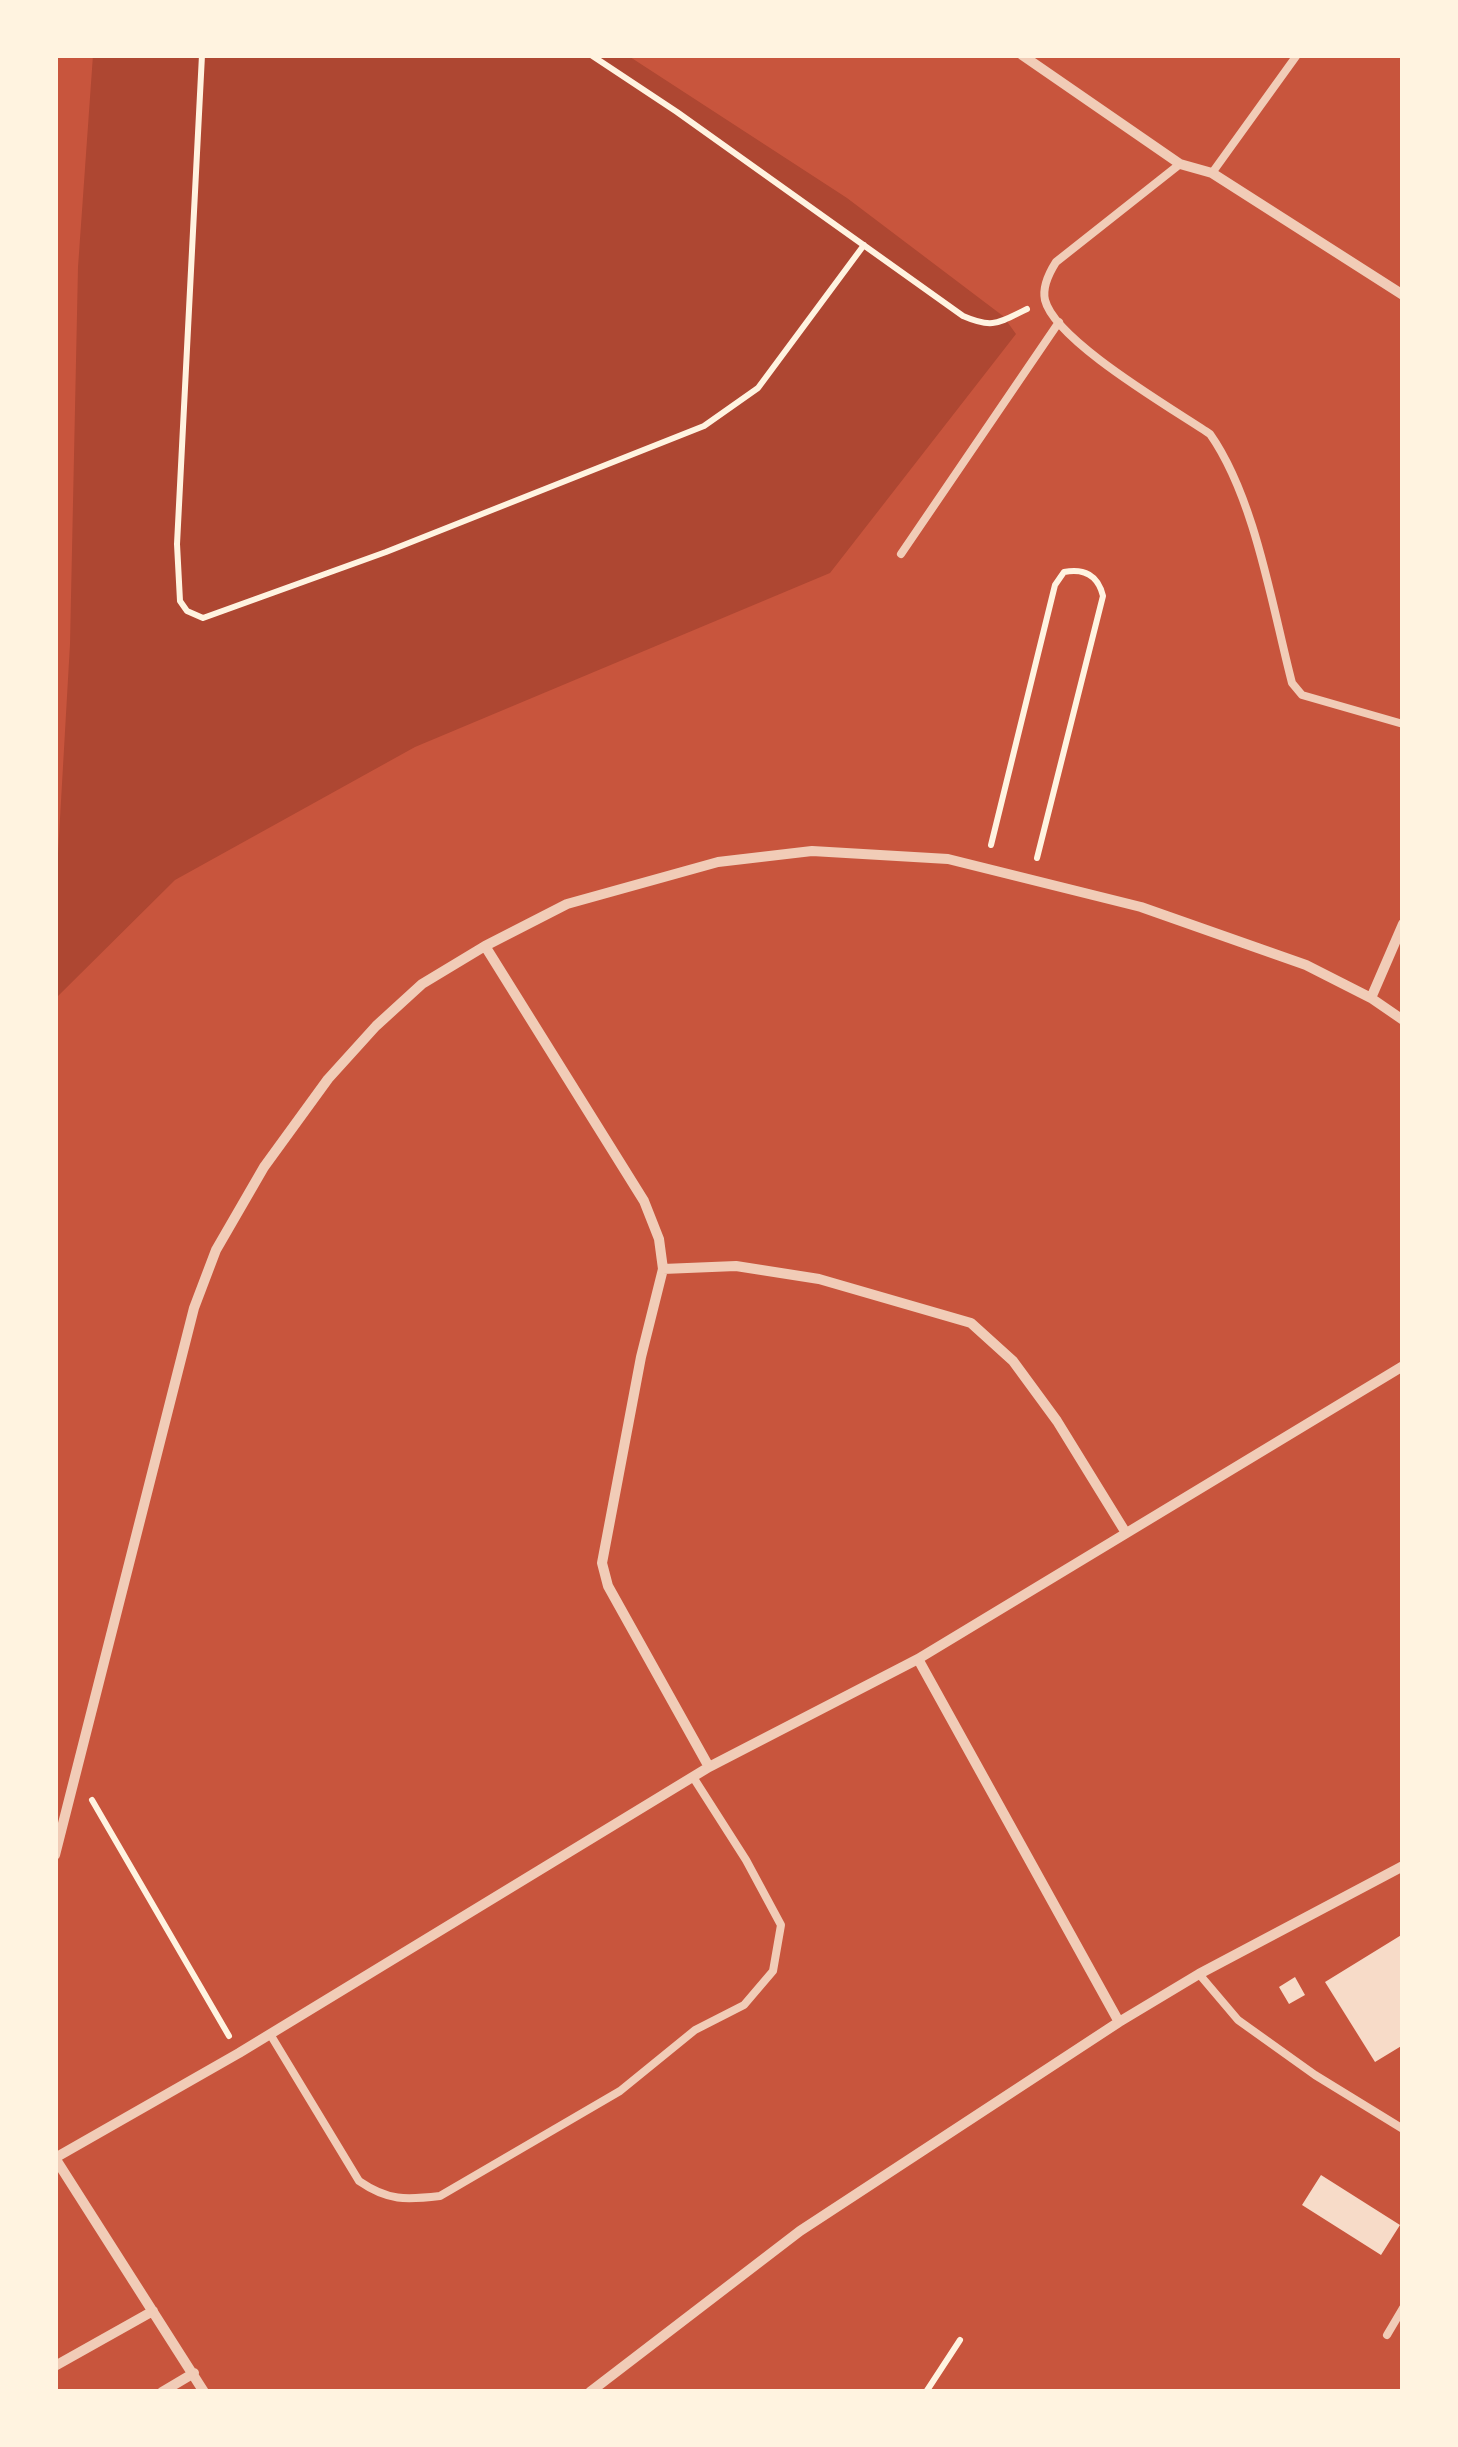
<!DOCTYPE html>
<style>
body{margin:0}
#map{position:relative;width:1458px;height:2447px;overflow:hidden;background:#c8553d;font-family:"Roboto Condensed",sans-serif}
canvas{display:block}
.frame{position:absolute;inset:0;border:58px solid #fff3e0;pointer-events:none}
</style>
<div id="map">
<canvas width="1458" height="2447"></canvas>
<div class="frame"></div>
</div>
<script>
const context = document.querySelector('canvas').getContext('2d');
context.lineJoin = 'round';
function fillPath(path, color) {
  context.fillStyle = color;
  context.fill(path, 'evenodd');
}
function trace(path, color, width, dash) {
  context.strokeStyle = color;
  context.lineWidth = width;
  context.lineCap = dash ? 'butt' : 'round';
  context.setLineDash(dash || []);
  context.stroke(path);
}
fillPath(new Path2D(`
 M93,55h534l220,143 156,118 13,18 -186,239 -415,174 -240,133 -120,119v-93l15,-262 8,-377z`), '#ae4732');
fillPath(new Path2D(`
 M1403,1934v111l-28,17 -50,-80z
 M1295,1977l10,18 -16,9 -10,-17z
 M1321,2175l79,50 -19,30 -79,-50z`), '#f7dbc8');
trace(new Path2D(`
 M202,55l-25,489 3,57 7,10 16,7 183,-66 318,-126 54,-38 106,-143
 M591,55l86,57 286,204c30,13 35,7 64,-7
 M991,845l64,-260 9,-13c20,-4 34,3 39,24l-66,262
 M92,1800l137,236
 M926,2392l34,-52`), '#fff3e0', 6);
trace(new Path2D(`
 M1180,164l-124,98c-7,11 -14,25 -11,38 10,41 128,109 165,134 45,64 62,172 82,249l10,12 101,29
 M1212,173l85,-118
 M901,554l158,-232
 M1199,1974l39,46 77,55 88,54
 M270,2034l89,147c29,20 47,19 81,15l180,-105 75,-61 49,-25 29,-34 8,-46 -35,-65 -53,-83
 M1387,2335l16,-27`), '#f1ccb7', 8);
trace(new Path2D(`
 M1022,55l158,109 32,9 191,122
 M485,946l159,255 15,38 4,30 -22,88 -39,206 6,23 101,181
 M1371,998l32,-74
 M663,1269l73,-3 83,13 152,44 42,38 44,60 69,112
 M918,1659l201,363
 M55,1855l139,-547 22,-58 48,-83 64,-88 48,-53 46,-42 63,-38 82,-42 151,-42 94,-11 136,8 193,48 165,58 65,33 32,22
 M55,2366l98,-55
 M162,2392l32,-19
 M204,2392l-149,-234 184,-105 470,-286 209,-108 485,-293
 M590,2392l210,-161 319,-209 80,-48 204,-108`), '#f1ccb7', 10);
</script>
